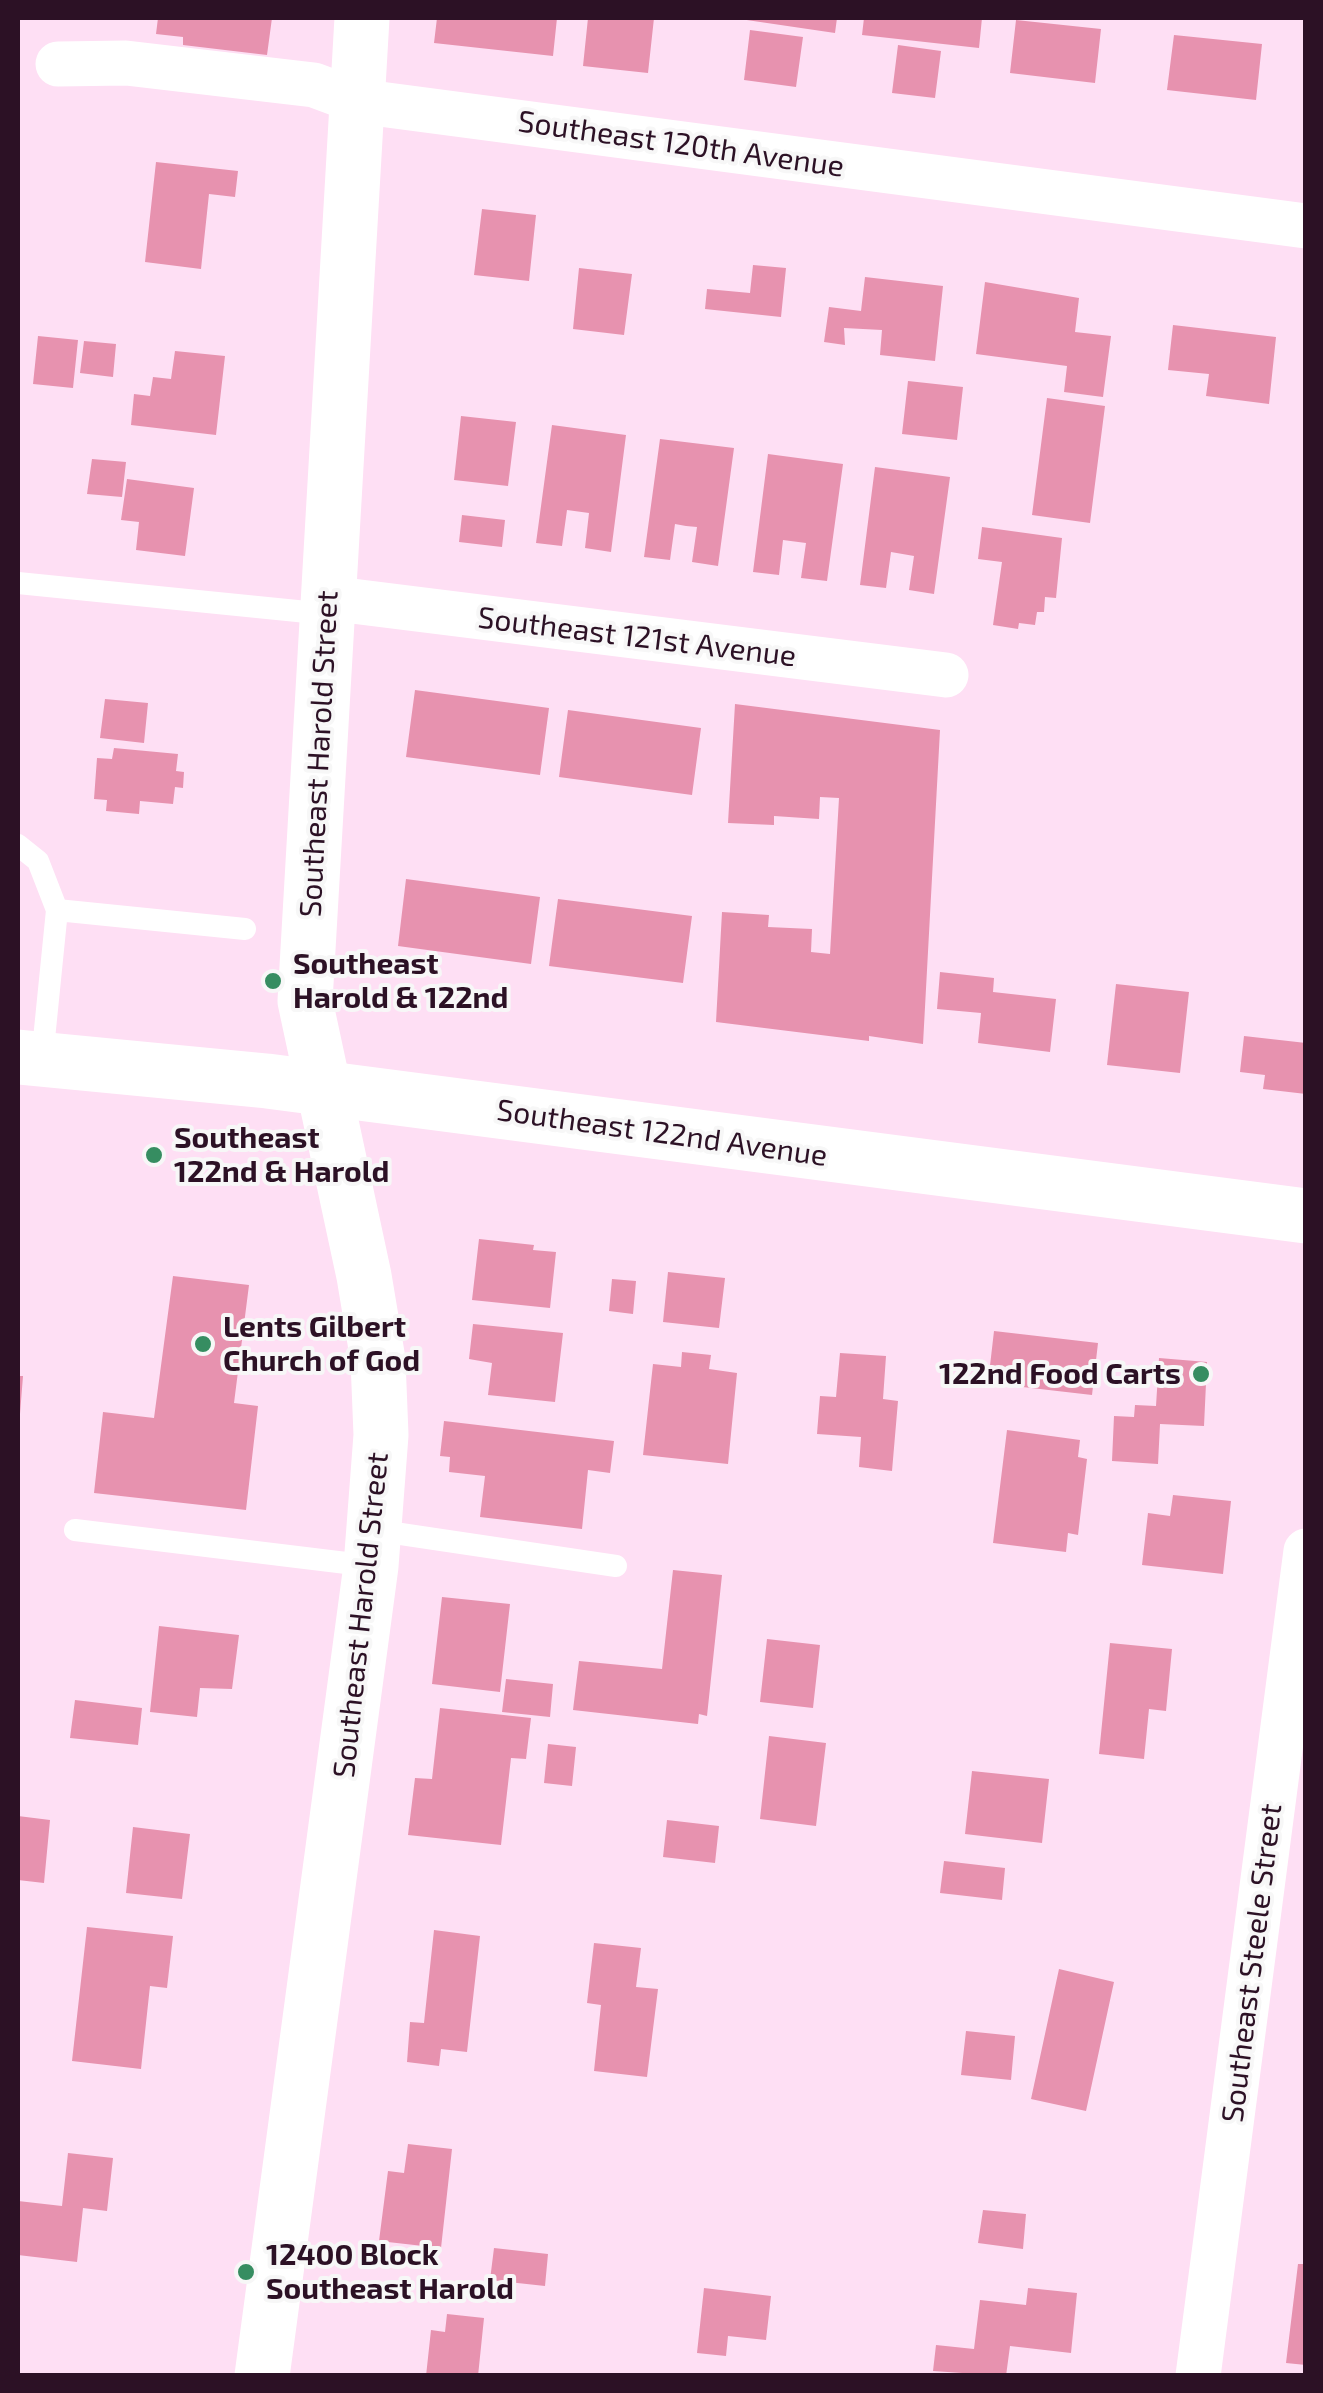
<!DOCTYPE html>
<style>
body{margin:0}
#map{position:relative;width:1323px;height:2393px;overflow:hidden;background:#fedff4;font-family:"Exo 2",sans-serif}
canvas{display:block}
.frame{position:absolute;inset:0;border:20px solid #2c1125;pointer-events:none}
</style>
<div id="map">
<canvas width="1323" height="2393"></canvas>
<div class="frame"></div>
</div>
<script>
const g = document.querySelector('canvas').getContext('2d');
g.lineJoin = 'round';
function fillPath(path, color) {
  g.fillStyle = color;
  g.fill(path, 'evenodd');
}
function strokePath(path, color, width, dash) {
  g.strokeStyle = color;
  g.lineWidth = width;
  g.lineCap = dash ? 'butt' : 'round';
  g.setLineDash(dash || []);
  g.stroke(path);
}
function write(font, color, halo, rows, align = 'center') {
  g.font = font + ' "Exo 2",sans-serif';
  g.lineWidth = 8;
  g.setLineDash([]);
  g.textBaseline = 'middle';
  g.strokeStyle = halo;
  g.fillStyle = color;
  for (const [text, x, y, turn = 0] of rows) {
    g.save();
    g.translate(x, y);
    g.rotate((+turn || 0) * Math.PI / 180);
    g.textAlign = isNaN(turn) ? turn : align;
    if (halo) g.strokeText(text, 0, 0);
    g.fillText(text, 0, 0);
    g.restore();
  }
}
const building = new Path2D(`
 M158,18H272L267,55L183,45V37L156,34Z
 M437,18H557L553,56L434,43Z
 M588,18H654L648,73L583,66Z
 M733,18H837L835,33Z
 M864,18H982L979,48L862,35Z
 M1016,20L1101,29L1095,83L1010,73Z
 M750,30L803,37L796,87L744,80Z
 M1174,35L1262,44L1256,100L1167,90Z
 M898,45L941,51L935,98L892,93Z
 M156,162L238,171L235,197L209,194L201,269L145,262Z
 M482,209L536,215L529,281L474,275Z
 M753,265L786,268L781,317L705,309L707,289L750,293Z
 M579,268L632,274L624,335L573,329Z
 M865,277L943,286L935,361L880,355L882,330L844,328L845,345L824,342L829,307L861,311Z
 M985,282L1079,298L1075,332L1111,336L1103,397L1064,392L1067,366L976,354Z
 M1173,325L1276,337L1269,404L1206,396L1209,374L1168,370Z
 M38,336L78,340L73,388L33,384Z
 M84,341L116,344L113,377L80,373Z
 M175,351L225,356L216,435L131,425L134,394L150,396L153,377L171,379Z
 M908,381L963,387L957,440L902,434Z
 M1047,398L1105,406L1090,523L1032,515Z
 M461,416L516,422L508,486L454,480Z
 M552,425L626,435L611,552L585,548L589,513L567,510L562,546L536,543Z
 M660,439L734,448L718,566L692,562L697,527L686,526L675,524L670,560L644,557Z
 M768,454L843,464L827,581L801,578L806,543L783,540L779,575L753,572Z
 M92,459L126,462L122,497L87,494Z
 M875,467L950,477L934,594L909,590L914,556L891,552L886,588L860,585Z
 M127,479L194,488L185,556L136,550L139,522L121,520Z
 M462,515L505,520L502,547L459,542Z
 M982,527L1062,538L1056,598L1045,597L1044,612H1037L1035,625L1019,623L1018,629L993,625L1002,562L978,559Z
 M415,690L549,708L540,775L406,757Z
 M105,699L148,703L144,743L100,738Z
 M735,704L940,730L923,1044L869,1036V1041L716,1022L722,912L769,915L768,927L812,929L811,952L830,954L839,798L820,797L819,819L774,816V825L728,823Z
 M568,710L701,728L692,795L559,777Z
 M114,748L178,754L176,771L184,772L183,788L175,787L173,804L140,801L139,814L106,811L107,800L94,799L97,758L112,759Z
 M406,879L540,897L531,964L398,946Z
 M558,899L692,916L683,983L549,966Z
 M940,972L994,978L993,992L1056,999L1050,1052L978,1043L981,1013L937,1009Z
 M1116,984L1189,992L1180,1073L1107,1065Z
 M1244,1036L1306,1043V1094L1263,1089L1265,1075L1240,1072Z
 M479,1239L534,1245L533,1250L556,1252L550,1308L472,1300Z
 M668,1272L725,1278L719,1328L663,1322Z
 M173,1276L249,1285L234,1403L258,1406L246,1510L94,1493L103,1412L154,1418Z
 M612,1279L636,1281L633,1314L609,1311Z
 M473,1324L563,1333L555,1402L488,1395L492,1363L469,1359Z
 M994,1331L1098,1343L1092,1395L988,1383Z
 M682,1352L711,1355L709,1369L737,1373L728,1464L643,1455L653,1364L681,1367Z
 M840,1353L886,1356L883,1399L898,1401L892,1471L859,1467L861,1437L817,1434L820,1396L836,1397Z
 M1159,1358L1207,1362L1204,1426L1160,1424L1158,1464L1112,1461L1114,1416L1134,1417L1135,1405L1156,1406Z
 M18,1376H23L20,1414L18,1413Z
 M444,1421L614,1441L610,1473L588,1470L582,1529L480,1517L485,1476L449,1472L450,1457L440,1456Z
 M1007,1430L1080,1440L1078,1457L1087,1459L1078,1535L1068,1533L1066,1552L993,1543Z
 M1173,1495L1231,1501L1223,1574L1142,1565L1148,1513L1170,1516Z
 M673,1570L722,1575L707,1716L699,1714L698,1724L573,1710L579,1661L662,1669Z
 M442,1597L510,1604L500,1692L432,1684Z
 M159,1626L239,1635L232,1689L200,1688L197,1717L150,1712Z
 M767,1639L820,1645L813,1708L760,1702Z
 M1110,1643L1172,1649L1166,1711L1149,1709L1144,1759L1099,1754Z
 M506,1679L553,1684L550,1717L502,1712Z
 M75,1700L142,1708L138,1745L70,1738Z
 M440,1708L531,1718L526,1759L511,1758L501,1845L408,1835L415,1778L432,1779Z
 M769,1736L826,1743L816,1826L760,1819Z
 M548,1744L576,1747L572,1786L544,1783Z
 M972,1771L1049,1779L1042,1843L965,1834Z
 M18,1816L50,1820L44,1883L18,1880Z
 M667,1820L719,1826L715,1863L663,1857Z
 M133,1827L190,1834L182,1899L126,1893Z
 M944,1861L1005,1868L1002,1900L940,1893Z
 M87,1927L173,1936L167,1988L150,1986L141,2069L72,2061Z
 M434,1930L480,1936L467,2052L441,2049L439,2066L407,2062L410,2022L424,2023Z
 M594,1943L641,1948L636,1987L658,1989L647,2077L594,2071L601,2005L587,2003Z
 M1059,1969L1114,1982L1086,2111L1031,2099Z
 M966,2031L1015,2036L1011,2080L961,2075Z
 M408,2144L452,2149L441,2248L379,2241L388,2171L404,2173Z
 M68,2153L113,2158L107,2211L83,2208L77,2262L18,2255V2201L62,2206Z
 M983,2210L1026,2214L1023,2249L978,2243Z
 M494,2248L548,2254L545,2286L490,2280Z
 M1298,2264H1306V2365L1286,2363Z
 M704,2288L771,2296L766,2340L728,2336L726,2356L697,2353Z
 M1028,2288L1077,2293L1071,2353L1010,2346L1006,2376L933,2371L936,2345L974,2349L980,2300L1026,2305Z
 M447,2314L484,2318L478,2376H426L431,2330L445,2332Z`);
const service = new Path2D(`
 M18,583L327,614
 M18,845L38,861L57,910
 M42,1059L57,910L245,929
 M75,1530L371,1566
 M374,1530L616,1566`);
const minor = new Path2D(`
 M58,64L126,63L314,85L357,101L1306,226
 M328,598L946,675
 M1198,2376L1306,1551`);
const tertiary = new Path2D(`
 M262,2376L371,1566L381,1435L378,1360L364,1276L305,1001L362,18`);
const secondary = new Path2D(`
 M18,1057L267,1081L1306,1216`);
const markers = [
 [273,981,10,"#368d61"],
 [154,1155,10,"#368d61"],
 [203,1344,10,"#368d61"],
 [1201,1374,10,"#368d61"],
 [246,2272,10,"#368d61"]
];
const streetNames = [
 ["Southeast 120th Avenue",681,144,8],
 ["Southeast 121st Avenue",637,637,7],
 ["Southeast Harold Street",319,754,-87],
 ["Southeast 122nd Avenue",662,1133,8],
 ["Southeast Harold Street",361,1615,-84],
 ["Southeast Steele Street",1252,1963,-83]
];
const poiNames = [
 ["Southeast",293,964],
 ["Harold & 122nd",293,998],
 ["Southeast",174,1138],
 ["122nd & Harold",174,1172],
 ["Lents Gilbert",223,1327],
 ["Church of God",223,1361],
 ["122nd Food Carts",1181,1374,"right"],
 ["12400 Block",266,2255],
 ["Southeast Harold",266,2289]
];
fillPath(building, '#e792af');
strokePath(service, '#fff', 22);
strokePath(minor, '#fff', 45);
strokePath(tertiary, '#fff', 55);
strokePath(secondary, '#fff', 55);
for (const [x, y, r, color] of markers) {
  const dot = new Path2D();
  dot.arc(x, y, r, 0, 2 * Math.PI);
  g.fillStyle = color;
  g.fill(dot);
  strokePath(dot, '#f7f7f7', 4);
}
write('30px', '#2c1125', '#f7f7f7', streetNames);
write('bold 30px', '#2c1125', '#f7f7f7', poiNames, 'left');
</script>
